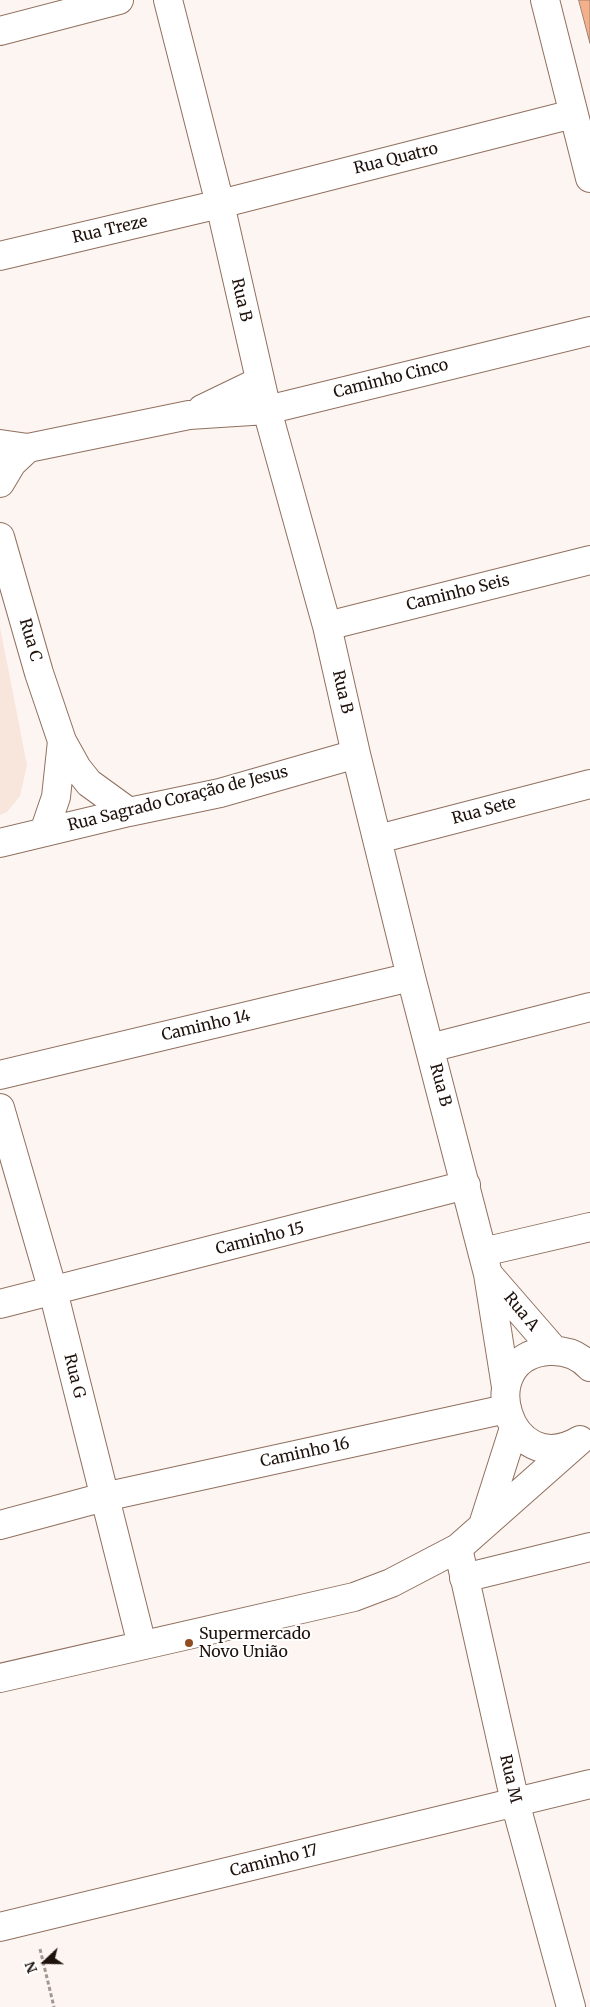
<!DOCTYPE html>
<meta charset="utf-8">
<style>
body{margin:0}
#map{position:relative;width:590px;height:2007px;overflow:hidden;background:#fdf5f1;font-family:Merriweather,serif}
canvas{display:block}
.north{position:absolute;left:20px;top:1937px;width:50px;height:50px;-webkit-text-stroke:4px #fff;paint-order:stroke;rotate:249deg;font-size:14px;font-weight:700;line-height:20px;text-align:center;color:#1f120c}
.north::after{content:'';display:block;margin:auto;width:18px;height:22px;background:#1f120c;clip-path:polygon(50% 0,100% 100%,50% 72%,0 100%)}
</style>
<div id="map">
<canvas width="590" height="2007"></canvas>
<div class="north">N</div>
</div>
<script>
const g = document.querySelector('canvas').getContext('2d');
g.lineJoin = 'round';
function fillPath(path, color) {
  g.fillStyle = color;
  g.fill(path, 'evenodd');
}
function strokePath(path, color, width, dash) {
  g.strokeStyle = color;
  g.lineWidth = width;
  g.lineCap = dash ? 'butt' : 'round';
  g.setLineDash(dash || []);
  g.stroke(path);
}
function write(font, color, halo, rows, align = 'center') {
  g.font = font + ' Merriweather,serif';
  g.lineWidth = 4;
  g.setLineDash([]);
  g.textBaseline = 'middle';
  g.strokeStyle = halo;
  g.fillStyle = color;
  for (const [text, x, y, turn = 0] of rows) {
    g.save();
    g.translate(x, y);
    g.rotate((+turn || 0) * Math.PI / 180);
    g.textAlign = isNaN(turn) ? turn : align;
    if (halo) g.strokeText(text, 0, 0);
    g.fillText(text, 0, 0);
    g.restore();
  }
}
const built = new Path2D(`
 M0,627L27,765L20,796L7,812L0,815Z`);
const building = new Path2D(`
 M579,0H590V43Z`);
const path = new Path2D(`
 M40,1949L54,2007`);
const minor = new Path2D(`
 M168,0L220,204L267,410L327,626L356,754L411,977L488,1274L506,1387
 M545,0L590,178
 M0,31L119,0
 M0,256L220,204L573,114
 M202,409L260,381
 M0,444L28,448L189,415L267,410L590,331
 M0,483L12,463L28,448
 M0,537L39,673L62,741L77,768L89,783L129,812
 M327,626L590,560
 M44,832L56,797L62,741
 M378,839L590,784
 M0,843L129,812L220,793L356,754
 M430,1048L590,1007
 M0,1075L411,977
 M0,1108L53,1291L142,1645
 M483,1252L590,1227
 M488,1274L554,1350
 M0,1304L466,1185
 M580,1440C508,1483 471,1356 549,1351C565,1350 579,1355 590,1367
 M0,1525L104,1497L506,1409
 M483,1525L514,1428
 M458,1548L515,1802L571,2007
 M464,1578L590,1547
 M0,1678L354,1597L391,1583L458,1548L579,1441
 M0,1927L590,1784`);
const markers = [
 [189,1643,5,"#904b21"]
];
const streetNames = [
 ["Rua Quatro",396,159,-14],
 ["Rua Treze",110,230,-13],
 ["Rua B",241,300,77],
 ["Caminho Cinco",391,379,-14],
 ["Caminho Seis",458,593,-14],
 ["Rua C",30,640,74],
 ["Rua B",342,692,77],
 ["Rua Sagrado Coração de Jesus",178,799,-14],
 ["Rua Sete",484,811,-15],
 ["Caminho 14",206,1026,-13],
 ["Rua B",440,1085,75],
 ["Caminho 15",260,1239,-14],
 ["Rua A",521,1312,50],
 ["Rua G",74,1376,76],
 ["Caminho 16",305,1453,-12],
 ["Rua M",510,1779,77],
 ["Caminho 17",274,1861,-14]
];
const poiNames = [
 ["Supermercado",199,1634],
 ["Novo União",199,1652]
];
fillPath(built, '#f8e6dd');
fillPath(building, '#f4b08b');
strokePath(building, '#9f7e6c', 1);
strokePath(minor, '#90705f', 30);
strokePath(path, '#a29893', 3, [4, 2.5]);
strokePath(minor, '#fff', 28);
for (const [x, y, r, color] of markers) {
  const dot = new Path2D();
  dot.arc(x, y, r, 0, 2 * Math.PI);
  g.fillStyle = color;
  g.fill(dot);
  strokePath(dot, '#fff', 2);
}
write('16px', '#1f120c', '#fff', streetNames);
write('16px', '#1f120c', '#fff', poiNames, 'left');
</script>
